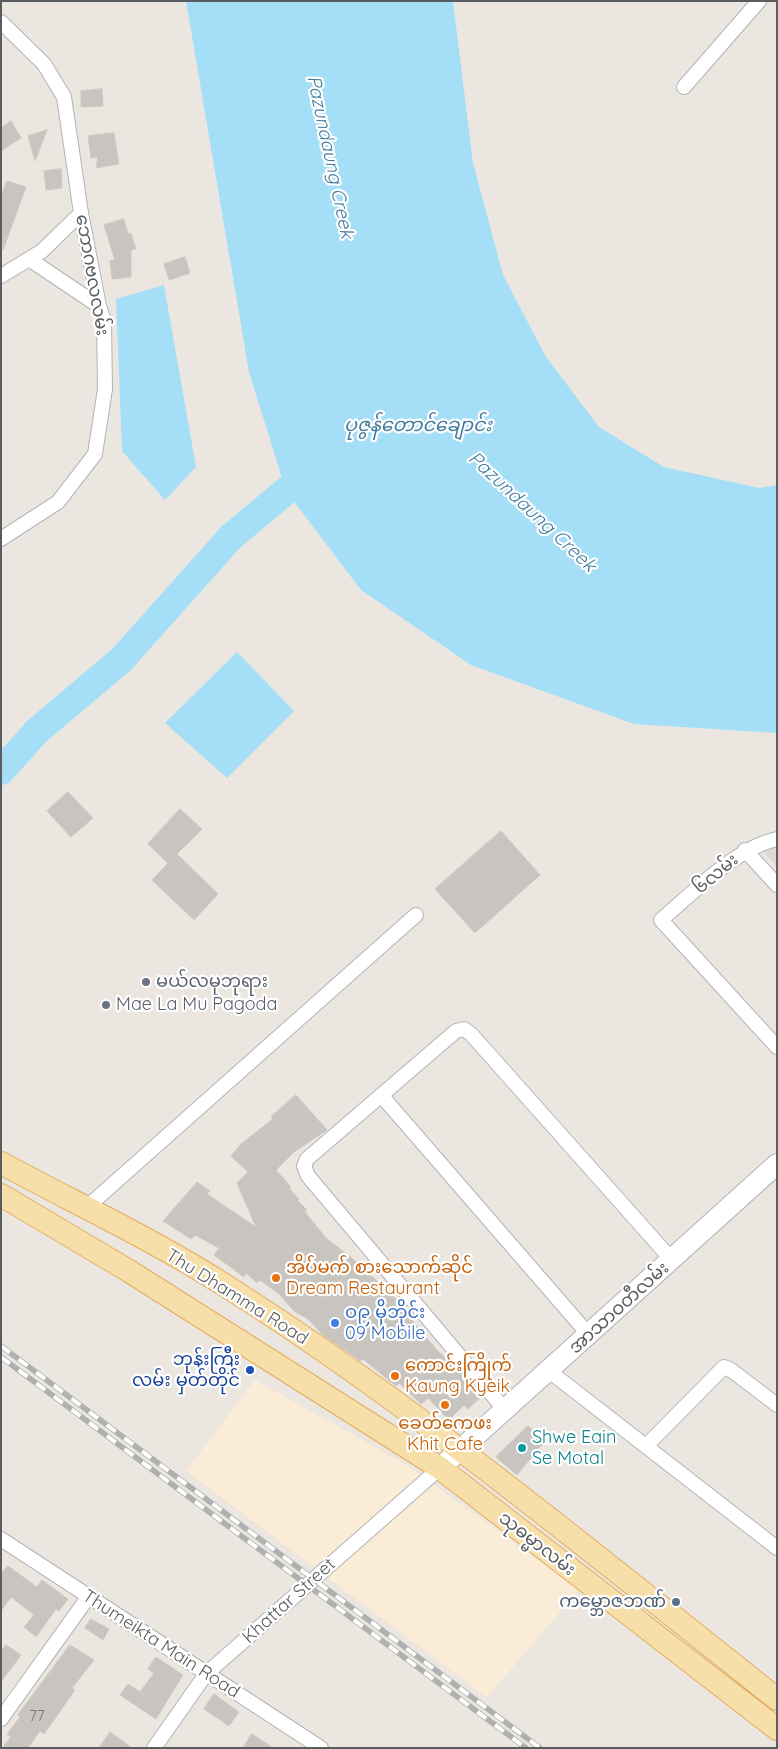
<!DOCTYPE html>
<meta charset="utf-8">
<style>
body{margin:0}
#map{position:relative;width:778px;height:1749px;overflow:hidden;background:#ebe7e0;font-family:Quicksand,sans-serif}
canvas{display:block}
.frame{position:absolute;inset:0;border:2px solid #595d60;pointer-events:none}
</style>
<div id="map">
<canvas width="778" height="1749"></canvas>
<div class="frame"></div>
</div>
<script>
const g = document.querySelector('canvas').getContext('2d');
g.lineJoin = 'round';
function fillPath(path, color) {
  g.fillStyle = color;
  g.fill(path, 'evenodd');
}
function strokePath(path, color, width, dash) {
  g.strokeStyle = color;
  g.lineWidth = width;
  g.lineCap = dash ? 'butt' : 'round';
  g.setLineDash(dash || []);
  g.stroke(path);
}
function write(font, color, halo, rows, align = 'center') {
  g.font = font + ' Quicksand,"Noto Sans Myanmar",sans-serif';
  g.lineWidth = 4.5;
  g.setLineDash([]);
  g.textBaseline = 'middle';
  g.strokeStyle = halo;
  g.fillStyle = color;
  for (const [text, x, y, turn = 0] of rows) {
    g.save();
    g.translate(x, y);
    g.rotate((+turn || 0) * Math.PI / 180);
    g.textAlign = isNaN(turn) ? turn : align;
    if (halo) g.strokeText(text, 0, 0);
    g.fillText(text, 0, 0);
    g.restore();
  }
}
const commercial = new Path2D(`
 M255,1380L407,1465L579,1590L487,1697L186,1471Z`);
const education = new Path2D(`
 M777,844V867L760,848Z`);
const water = new Path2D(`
 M186,1H453L473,163L503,275L546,357L599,427L664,467L759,488L777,485V733L634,724L471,665L361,590L286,491L249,372Z
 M164,285L196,467L165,500L122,451L116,299Z
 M237,652L294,711L227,778L165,723Z`);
const river = new Path2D(`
 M1,771L37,731L121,660L231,537L286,491L318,470`);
const building = new Path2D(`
 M102,89L103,106L81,107V91Z
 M11,121L21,138L1,151V128Z
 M47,130L35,161L28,136Z
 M114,133L119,164L96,168L98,157L91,158L88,136Z
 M61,169L62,188L46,190L44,171Z
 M7,181L26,187L3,250L1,197Z
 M124,219L128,234L131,233L136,249L131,250V277L112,279L110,260H115L104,225Z
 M185,257L190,273L169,280L164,264Z
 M68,792L93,818L71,837L47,811Z
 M180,809L202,829L177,854L218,894L194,920L152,880L168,863L148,844Z
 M501,831L540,875L475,933L435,889Z
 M296,1095L327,1130L294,1152L276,1170L291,1187L289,1188L299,1199L297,1200L307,1210L304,1211L326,1238L353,1259L394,1297L413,1318L411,1319L436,1349L465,1377L482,1396L468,1409L464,1405L449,1420L428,1398L421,1404L399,1383L396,1386L363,1359L361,1361L323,1335L308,1319L294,1311L279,1294L260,1280L257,1283L246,1273L244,1277L214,1255L219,1248L195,1235L191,1239L163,1221L197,1182L210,1191L207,1194L256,1227L237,1183L248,1172L231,1156L241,1144L273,1119L271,1117Z
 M528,1426L546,1440L517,1475L496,1457Z
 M8,1566L37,1587L42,1580L68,1599L59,1611L56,1609L36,1637L24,1627L34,1615L11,1597L1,1611V1574Z
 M91,1619L109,1629L103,1640L85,1628Z
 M6,1645L21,1655L1,1682V1652Z
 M70,1645L94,1660L72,1688L75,1690L44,1734L40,1731L28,1748H2L11,1737L7,1734L20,1717L18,1715Z
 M156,1657L183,1675L156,1719L120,1695L128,1684L140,1692L154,1673L148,1669Z
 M214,1694L239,1712L229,1726L204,1709Z
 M110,1732L132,1748H99Z
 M252,1734L273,1748H243Z`);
const minor = new Path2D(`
 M1,22L44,64L64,97L81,213L99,306L104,321L105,389L95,454L58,502L1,539
 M684,87L759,1
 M29,259L99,306
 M1,276L42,251L81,213
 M777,839C737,847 693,893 661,920L777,1047
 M745,850L777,885
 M381,1095L589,1335
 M86,1208L416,915
 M549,1371L777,1548
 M505,1410L308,1176L304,1166L307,1159L456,1031L464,1029L471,1034L672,1260
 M646,1446L724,1367L731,1370L777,1405
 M1,1539L321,1748
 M1,1719L89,1596
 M154,1748L206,1674L440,1468`);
const secondary = new Path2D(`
 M440,1468L777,1164`);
const primary = new Path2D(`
 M1,1163C75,1203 156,1241 226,1286C420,1409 597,1557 777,1699
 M1,1195L129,1271L440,1468L777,1729`);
const rail = new Path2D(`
 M1,1346L540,1748
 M1,1357L526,1748`);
const markers = [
 [146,982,5,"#6b7280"],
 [106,1005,5,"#6b7280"],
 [276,1278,5,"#e8710a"],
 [335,1323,5,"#3f7fe0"],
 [250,1370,5,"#1a4fb4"],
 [395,1376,5,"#e8710a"],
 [445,1405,5,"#e8710a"],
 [522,1448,5,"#0f9aa8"],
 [676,1602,5,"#5c6f8a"]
];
const numberNames = [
 ["77",37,1716]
];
const streetNames = [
 ["ဘောဂဗလလမ်း",92,275,80],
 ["၆လမ်း",716,874,-40],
 ["Thu Dhamma Road",237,1297,32],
 ["အာသာဝတီလမ်း",619,1308,-42],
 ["သုဓမ္မာလမ်း",537,1544,38],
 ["Khattar Street",289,1601,-42],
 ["Thumeikta Main Road",161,1644,33]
];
const worshipNames = [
 ["မယ်လမုဘုရား",156,982],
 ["Mae La Mu Pagoda",116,1005]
];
const foodNames = [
 ["အိပ်မက် စားသောက်ဆိုင်",286,1268],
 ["Dream Restaurant",286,1289],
 ["ကောင်းကြိုက်",405,1366],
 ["Kaung Kyeik",405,1387],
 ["ခေတ်ကေဖး",445,1424,"center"],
 ["Khit Cafe",445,1445,"center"]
];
const shopNames = [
 ["ဝ၉ မိုဘိုင်း",345,1313],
 ["09 Mobile",345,1334]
];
const transitNames = [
 ["ဘုန်းကြီး",240,1360],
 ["လမ်း မှတ်တိုင်",240,1381]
];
const cultureNames = [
 ["Shwe Eain",532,1438],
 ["Se Motal",532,1459]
];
const serviceNames = [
 ["ကမ္ဘောဇဘဏ်",666,1602]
];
const waterNames = [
 ["Pazundaung Creek",330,157,78],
 ["ပုဇွန်တောင်ချောင်း",418,425],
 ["Pazundaung Creek",532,512,43]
];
fillPath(commercial, '#faecd6');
fillPath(education, '#ddd8d2');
fillPath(water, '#a4dff7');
strokePath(river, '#a4dff7', 28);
fillPath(building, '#c8c4c0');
strokePath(building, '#cfc8bf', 1);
strokePath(minor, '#b1b4b7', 16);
strokePath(secondary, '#b0b4b7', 22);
strokePath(primary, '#e4ab60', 24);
strokePath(minor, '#fff', 14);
strokePath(secondary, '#fff', 20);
strokePath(primary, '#f7dfa9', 22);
strokePath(rail, '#afb0b0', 5.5);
strokePath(rail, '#fff', 4, [11]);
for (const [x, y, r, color] of markers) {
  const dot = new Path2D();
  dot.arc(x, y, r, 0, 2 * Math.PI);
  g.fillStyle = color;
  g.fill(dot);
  strokePath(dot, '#fff', 2);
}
write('15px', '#757778', null, numberNames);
write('18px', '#595d60', '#fff', streetNames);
write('18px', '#5b616d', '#fff', worshipNames, 'left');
write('18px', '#c56008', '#fff', foodNames, 'left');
write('18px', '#366cbe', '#fff', shopNames, 'left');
write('18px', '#164399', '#fff', transitNames, 'right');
write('18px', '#0d838f', '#fff', cultureNames, 'left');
write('18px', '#4e5e75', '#fff', serviceNames, 'right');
write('italic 19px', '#417c9e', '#fff', waterNames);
</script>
